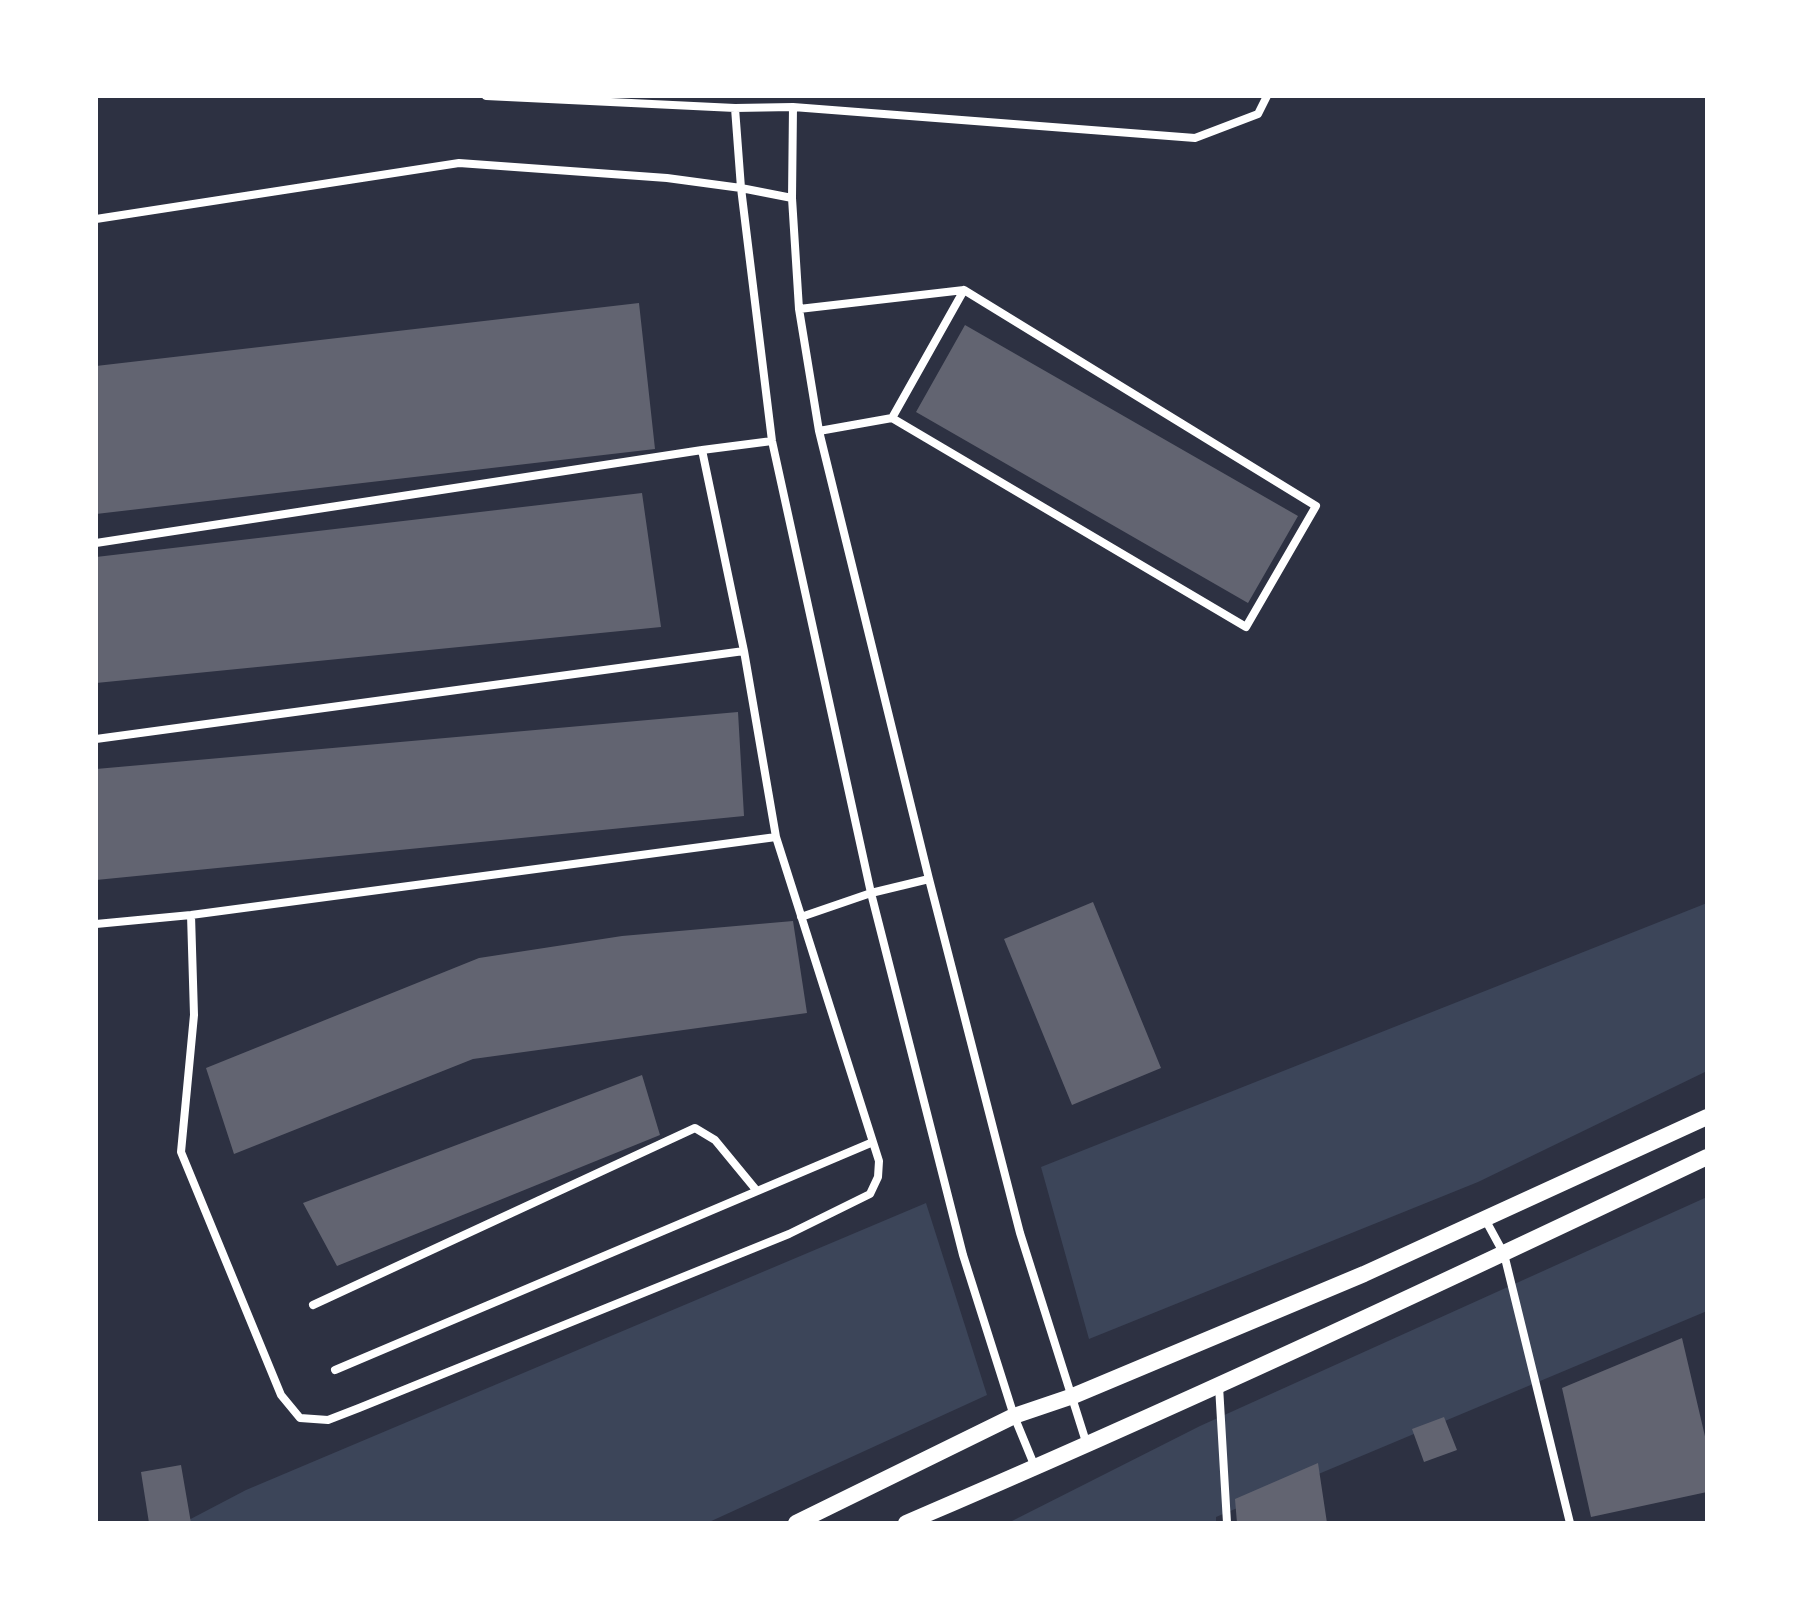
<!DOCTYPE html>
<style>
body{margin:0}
#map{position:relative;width:1803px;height:1619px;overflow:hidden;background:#2d3142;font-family:"Titillium Web",sans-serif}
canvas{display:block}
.frame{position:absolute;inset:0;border:98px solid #fff;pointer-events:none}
</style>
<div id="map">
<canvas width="1803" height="1619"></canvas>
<div class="frame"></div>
</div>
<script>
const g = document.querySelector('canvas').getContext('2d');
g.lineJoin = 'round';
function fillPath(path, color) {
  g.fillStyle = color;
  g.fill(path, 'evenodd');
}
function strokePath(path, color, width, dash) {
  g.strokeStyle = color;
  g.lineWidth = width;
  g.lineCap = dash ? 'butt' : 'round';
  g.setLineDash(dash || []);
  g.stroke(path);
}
const green = new Path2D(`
 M1707,903V1071L1478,1182L1089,1339L1041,1167Z
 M1707,1197V1311L1216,1517V1523H1008L1200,1426Z
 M926,1203L987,1395L707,1523H183L246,1490Z`);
const building = new Path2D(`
 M639,303L655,449L96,514V366Z
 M965,325L1298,516L1248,603L916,412Z
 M642,493L661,627L96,683V557Z
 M738,712L744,816L96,880V769Z
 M1093,902L1161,1068L1072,1105L1004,939Z
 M793,921L807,1013L473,1059L234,1154L206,1068L479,958L622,936Z
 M642,1075L660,1135L337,1266L303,1203Z
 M1682,1338L1707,1445V1492L1591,1517L1562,1388Z
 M1444,1417L1457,1450L1424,1462L1412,1429Z
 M1318,1463L1327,1523H1237L1235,1499Z
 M181,1465L191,1523H149L141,1472Z`);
const minor = new Path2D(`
 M486,96L735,108L793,107L1195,138L1258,114L1267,96
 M793,107L792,198L799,309L819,431L929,879L1020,1233L1087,1445
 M735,108L741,188L772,441L871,893L963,1255L1014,1416L1035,1467
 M96,219L459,163L667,178L741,188L792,198
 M799,309L964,290L1316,506L1246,627L892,418L819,431
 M892,418L964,290
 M96,543L702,450L772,441
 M96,739L744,651
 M191,915L194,1015L181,1152L281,1395L300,1418L328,1420L359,1408L789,1234L870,1194L878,1177L879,1161L776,837L744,651L702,450
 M801,917L871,893L929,879
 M96,924L191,915L776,837
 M1485,1219L1504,1254L1570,1523
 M313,1305L695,1128L715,1140L757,1191
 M335,1370L873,1142
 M1219,1386L1227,1523`);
const secondary = new Path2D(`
 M796,1523L1014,1416L1073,1396L1364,1274L1707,1117
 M906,1523C1176,1408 1442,1283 1707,1157`);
fillPath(green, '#3c4559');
fillPath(building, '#626471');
strokePath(minor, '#fff', 8);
strokePath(secondary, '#fff', 16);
</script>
